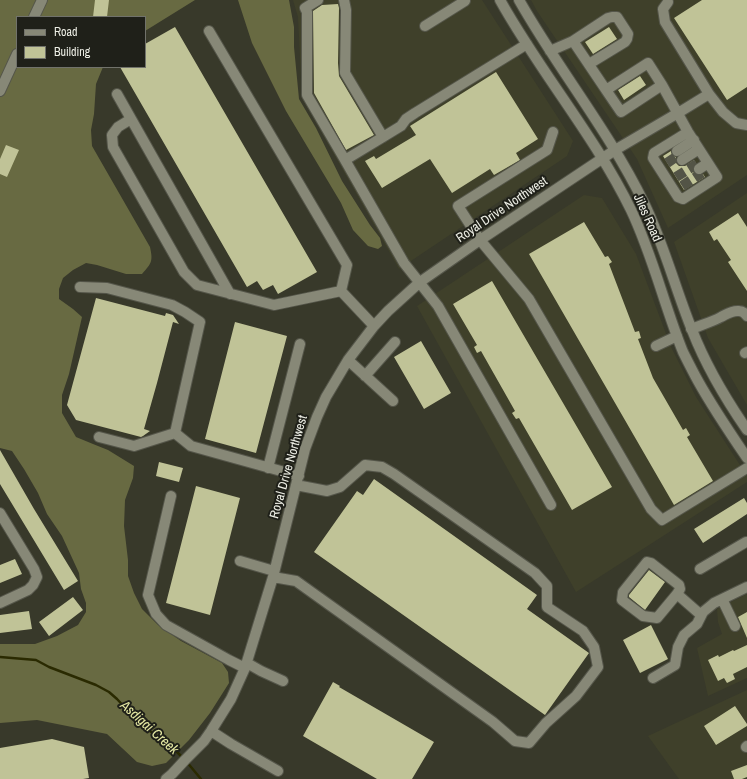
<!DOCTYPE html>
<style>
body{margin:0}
#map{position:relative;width:747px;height:779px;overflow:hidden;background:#38392a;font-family:"Archivo Narrow",sans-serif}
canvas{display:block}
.legend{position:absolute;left:16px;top:16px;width:130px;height:52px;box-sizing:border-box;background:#1f2019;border:1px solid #71726b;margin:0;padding:5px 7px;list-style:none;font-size:12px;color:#edeee5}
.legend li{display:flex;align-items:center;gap:8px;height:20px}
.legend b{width:20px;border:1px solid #71726b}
</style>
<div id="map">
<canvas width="747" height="779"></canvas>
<ul class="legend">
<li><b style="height:5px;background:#878877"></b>Road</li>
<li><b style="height:11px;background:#c0c397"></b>Building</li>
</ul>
</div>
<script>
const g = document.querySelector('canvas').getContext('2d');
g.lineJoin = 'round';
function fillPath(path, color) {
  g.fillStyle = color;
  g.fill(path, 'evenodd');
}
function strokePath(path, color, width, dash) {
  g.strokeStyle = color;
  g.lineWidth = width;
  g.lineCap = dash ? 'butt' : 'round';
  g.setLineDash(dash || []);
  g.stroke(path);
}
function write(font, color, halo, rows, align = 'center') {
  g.font = font + ' "Archivo Narrow",sans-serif';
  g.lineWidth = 4;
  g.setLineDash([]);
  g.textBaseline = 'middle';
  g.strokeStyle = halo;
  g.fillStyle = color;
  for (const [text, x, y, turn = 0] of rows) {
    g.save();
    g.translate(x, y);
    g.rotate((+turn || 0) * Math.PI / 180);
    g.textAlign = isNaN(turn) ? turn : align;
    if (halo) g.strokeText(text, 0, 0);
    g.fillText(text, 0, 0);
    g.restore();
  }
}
const built = new Path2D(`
 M293,0H482L573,141L567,156L399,269L302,98L298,17Z
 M531,0H747V175L668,228L637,159L537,11Z
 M747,193V405L708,338L674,242Z
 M584,195L602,198L636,254L671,347L696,397L747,476V482L576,592L417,306Z
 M747,594V678L708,696L697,648L722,634L718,622L717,609Z
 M747,690V779H679L648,736Z`);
const forest = new Path2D(`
 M0,0H195L145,31V17H17V67H103L96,84L94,114L91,130L92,146L150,247C153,261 152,263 142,274H126L97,265L86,263L73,270L63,278L59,289V299L73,309L82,317L69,374L62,395V413L76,437L93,444L108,450L134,466L133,478L125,500L124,526L128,560V576L134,593L142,609L158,625L181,641L222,663L228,672L229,683L210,713L189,740L166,763L152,766L137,762L107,734L37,720L0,723V644H35L57,636L78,625L86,612V603L81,589L79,573L62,536L47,514L38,493L24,469L12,451L0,448Z
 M238,0H289L294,27V47L299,99L316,128L342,181L370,225L380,238L382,246L378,249L368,246L353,230L341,203L286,111L252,43Z`);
const stream = new Path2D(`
 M0,657L36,660L49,667L96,685L109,692L117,699L140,724L171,746L183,758
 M186,761L201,779`);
const building = new Path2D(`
 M95,0H109L107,17H93Z
 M702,0H747V87L727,100L674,18Z
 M338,4L339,8L338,63L339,76L374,135L346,150L314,93L313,11L322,5Z
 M175,27L317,272L278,294L273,285L263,290L257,281L247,287L120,67H145V44Z
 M609,27L617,39L593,54L585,42Z
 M496,72L538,139L516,153L520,160L494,175L490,169L452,193L430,159L382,188L365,161L374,156L376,159L416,135L410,126Z
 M640,76L646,85L624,100L618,90Z
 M6,145L19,150L7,177L0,174V159Z
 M671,151L672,155L676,157V163L679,166H685L694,160L696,163L693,166V172L696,175H700L703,174L705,177L684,190L663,156Z
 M738,213L747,227V291L728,262L731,260L717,239L714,241L709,232Z
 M584,222L605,257L608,256L612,262L609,264L635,332L639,331L641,338L638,339L653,378L683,430L686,428L690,435L687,437L713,481L674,505L529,254Z
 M492,281L612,487L572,510L519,418L516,419L512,413L515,411L481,351L477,353L474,347L477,345L453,304Z
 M96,298L165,316L166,313L173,315L179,324L173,322L157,383L144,429L150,431L143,436L141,437L76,420L67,405Z
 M235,322L287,336L256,453L205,439Z
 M421,341L451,393L424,409L394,357Z
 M0,450L34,509L78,581L64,590L0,484Z
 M159,462L183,468L179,482L156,476Z
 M374,479L537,595L527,609L589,653L545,715L314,552L357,491L363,495Z
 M196,486L240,498L210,615L166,603Z
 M744,498L747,503V514L703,543L694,529Z
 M15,559L22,574L0,583V565Z
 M649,570L665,582L645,610L629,597V595Z
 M73,597L83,610L49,636L39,622Z
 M29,611L32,629L0,633V615Z
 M747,612V638L738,617Z
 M651,625L668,659L640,673L623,640Z
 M747,645V667L733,674L735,679L727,683L724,678L718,681L708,660L718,655L719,657L733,650L734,651Z
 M333,682L340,686L339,687L434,742L412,779H377L303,736Z
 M735,706L747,724V726L716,745L704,726Z
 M52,739L84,747L89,778L83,779H0V748Z
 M747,765V777L742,779H734L731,771Z`);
const minorTunnel = new Path2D(`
 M667,163L679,155
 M676,177L697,164
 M682,186L702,173`);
const minor = new Path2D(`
 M318,0L305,8L307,12V95L345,160
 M344,0L346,10L345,73L383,137
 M500,0C540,72 595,136 631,210C653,256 664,305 683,352C688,362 693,372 698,381C713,408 730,433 747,458
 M519,0C558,69 609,131 644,203C664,244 675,288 692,330C706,366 725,398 747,430
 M34,17L42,0
 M425,26L465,1
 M209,31L347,265L341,291
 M573,41L606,90
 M527,44L415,113L406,119L401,126L383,137L345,160L404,263L438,306L551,505
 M550,51L573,41L608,18L612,17H617L628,34L627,39L625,42L589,64
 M662,85L621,112L606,90L648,63L662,85L688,132L717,177L683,199L678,197L653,158L654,153L688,132
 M0,91L17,54
 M117,94L230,294
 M709,94L723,112L736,123L747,125
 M131,119L118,127L112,135L113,147L184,272L197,285L274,305L341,291
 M553,132L547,150L458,206L480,240L529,299L651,509L662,520L747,468
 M677,151L694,140
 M682,160L699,149
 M699,169L708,163
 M80,287L107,288L172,305L185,312L200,322L175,433L191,446L299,476
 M341,291L374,326
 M691,329C701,325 712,322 721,317C727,314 732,310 739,311C743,311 745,313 747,316
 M656,346L677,336
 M745,353L747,352
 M348,360L393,401
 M365,376L395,342
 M99,437L134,446L175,433
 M268,468L300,344
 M171,496L148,595L156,614L166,625L229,660L245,668
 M0,513L34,569L37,577L33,585L28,590L0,603
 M240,561L274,571
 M700,569L746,542
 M273,577L296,581L493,722L515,741L529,743L546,723L576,696L598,667L594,647L583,631L547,607V586L535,573L394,474L382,467L365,465L340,487L327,491L296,485
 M677,594L657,618L643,616L622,600L623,592L647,562L651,563L679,585L680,589L677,594L701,615
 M722,599L735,626
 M247,663L261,671L283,681
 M653,678L675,665L678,647L684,635L697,624L703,612L714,603L747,587
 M211,731L231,744L278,771
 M746,747L747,746
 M166,779L172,774L185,760L204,741L211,731L231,699L245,668L273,577L305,449L317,417L326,397L348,360L374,326L388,311L420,282L480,240L615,150L678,113L709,94L665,22L663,9L668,2`);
const streetNames = [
 ["Royal Drive Northwest",502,210,-34],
 ["Jiles Road",647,218,66],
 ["Royal Drive Northwest",289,467,-74]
];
const waterNames = [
 ["Asdigai Creek",149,728,42]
];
fillPath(built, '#3f402a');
fillPath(forest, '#686a42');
strokePath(stream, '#2a2a01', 2.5);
fillPath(building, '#c0c397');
strokePath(minorTunnel, '#535446', 10, [10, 5]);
strokePath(minor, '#55564a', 12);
strokePath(minor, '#878877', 10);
write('13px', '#edeee5', '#1f2019', streetNames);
write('italic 14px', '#e6e9a4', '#1f2019', waterNames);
</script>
